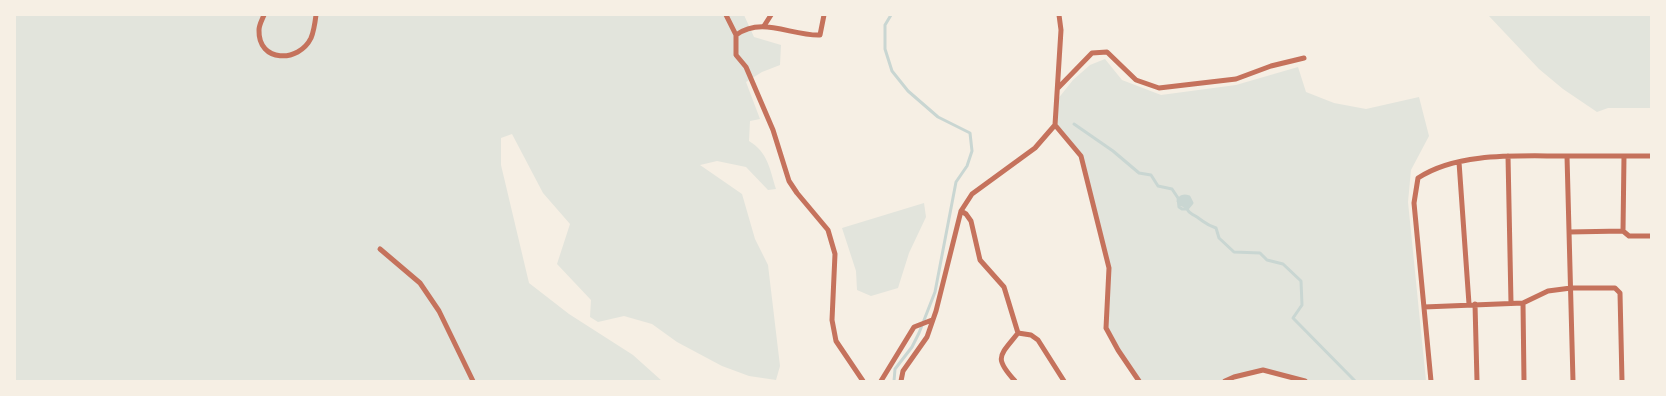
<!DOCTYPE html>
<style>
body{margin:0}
#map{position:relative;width:1666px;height:396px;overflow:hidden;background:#f6efe4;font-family:Poppins,sans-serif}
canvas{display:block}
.frame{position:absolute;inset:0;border:16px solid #f6efe4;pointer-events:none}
</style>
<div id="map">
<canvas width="1666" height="396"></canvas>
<div class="frame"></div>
</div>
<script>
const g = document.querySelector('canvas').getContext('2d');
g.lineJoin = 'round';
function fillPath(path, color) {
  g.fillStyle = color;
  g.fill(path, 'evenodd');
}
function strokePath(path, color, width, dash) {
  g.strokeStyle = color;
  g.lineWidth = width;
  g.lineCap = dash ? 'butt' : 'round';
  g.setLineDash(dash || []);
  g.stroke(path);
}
const green = new Path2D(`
 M15,15H744L754,37L781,45L780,65L762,72L746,82L760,119L750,121L749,141C768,152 770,170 776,189L768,190L746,167L717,161L700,165L742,194L755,239L768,265L780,366L776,380L749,376L722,366L677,342L652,324L624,316L598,322L590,317L591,300L557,264L570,224L543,193L512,134L501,138V165L529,283L569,314L633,355L662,381H15Z
 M1488,15H1651V108H1608L1597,112L1563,89L1539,69Z
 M1105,59L1122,80L1161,95L1236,85L1298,67L1306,92L1334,103L1366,109L1419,97L1429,136L1411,170L1408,202L1426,381H1305L1263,370L1225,381H1139L1106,328L1109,268L1081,156L1055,125L1057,100L1073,80L1090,65Z
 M924,203L926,217L909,253L898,288L871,296L857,290L856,271L842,228Z`);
const stream = new Path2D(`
 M891,15L885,25V49L892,71L908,91L938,117L970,133L972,151L967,166L956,182L935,292L919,333L912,347L895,369L894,381
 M1074,124L1113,151L1139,173L1151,175L1158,186L1172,189L1178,198L1179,207L1182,209H1187C1190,215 1192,213 1197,217C1206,223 1205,224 1216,228L1219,238L1234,252L1260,253L1267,260L1283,264L1301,281L1302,305L1293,318L1355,381
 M1178,201C1180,196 1184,195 1189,197L1192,203L1187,209
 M1184,202L1185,200L1187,201L1184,204L1182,201L1185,198L1189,203L1185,206L1180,204V200L1183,197L1189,198L1190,201L1188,206L1186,208`);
const minor = new Path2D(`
 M264,15C262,20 259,25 259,30C258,63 299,63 311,38C314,31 315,23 316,15
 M726,15L736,35
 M824,15L820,35C791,36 762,16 736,35V55L746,67L773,130L789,181L797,193L828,230L835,254L832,320L836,341L863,381
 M764,26L771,15
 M1058,88L1092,53L1107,52L1136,80L1159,88L1236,79L1271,66L1304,58
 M1055,125L1081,156L1109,268L1106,328L1118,350L1139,381
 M1508,156L1511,303
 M1567,156L1573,381
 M1624,156L1623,231L1629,236H1651
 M1459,162L1469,304
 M961,211L966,214L971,221L980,260L1004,287L1018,333C1000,356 993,357 1015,381
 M1569,232L1623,231
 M380,249L420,283L439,311L473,381
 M1523,303L1524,381
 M1475,304L1477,381
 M1424,307L1523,303L1548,291L1571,288H1615L1620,293L1622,381
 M1018,333L1031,335L1038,340L1064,381
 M881,381L914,327L932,320
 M901,381L903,371L927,337L936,311L961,211L972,194L1035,148L1055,125L1061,30L1059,15
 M1225,381L1234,377L1263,370L1305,381
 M1431,381L1414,203L1418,178C1457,152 1518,156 1563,156C1592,156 1622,156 1651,156`);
fillPath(green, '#e2e4dc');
strokePath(stream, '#c9d6d2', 3);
strokePath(minor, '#c5725c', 5);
</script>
